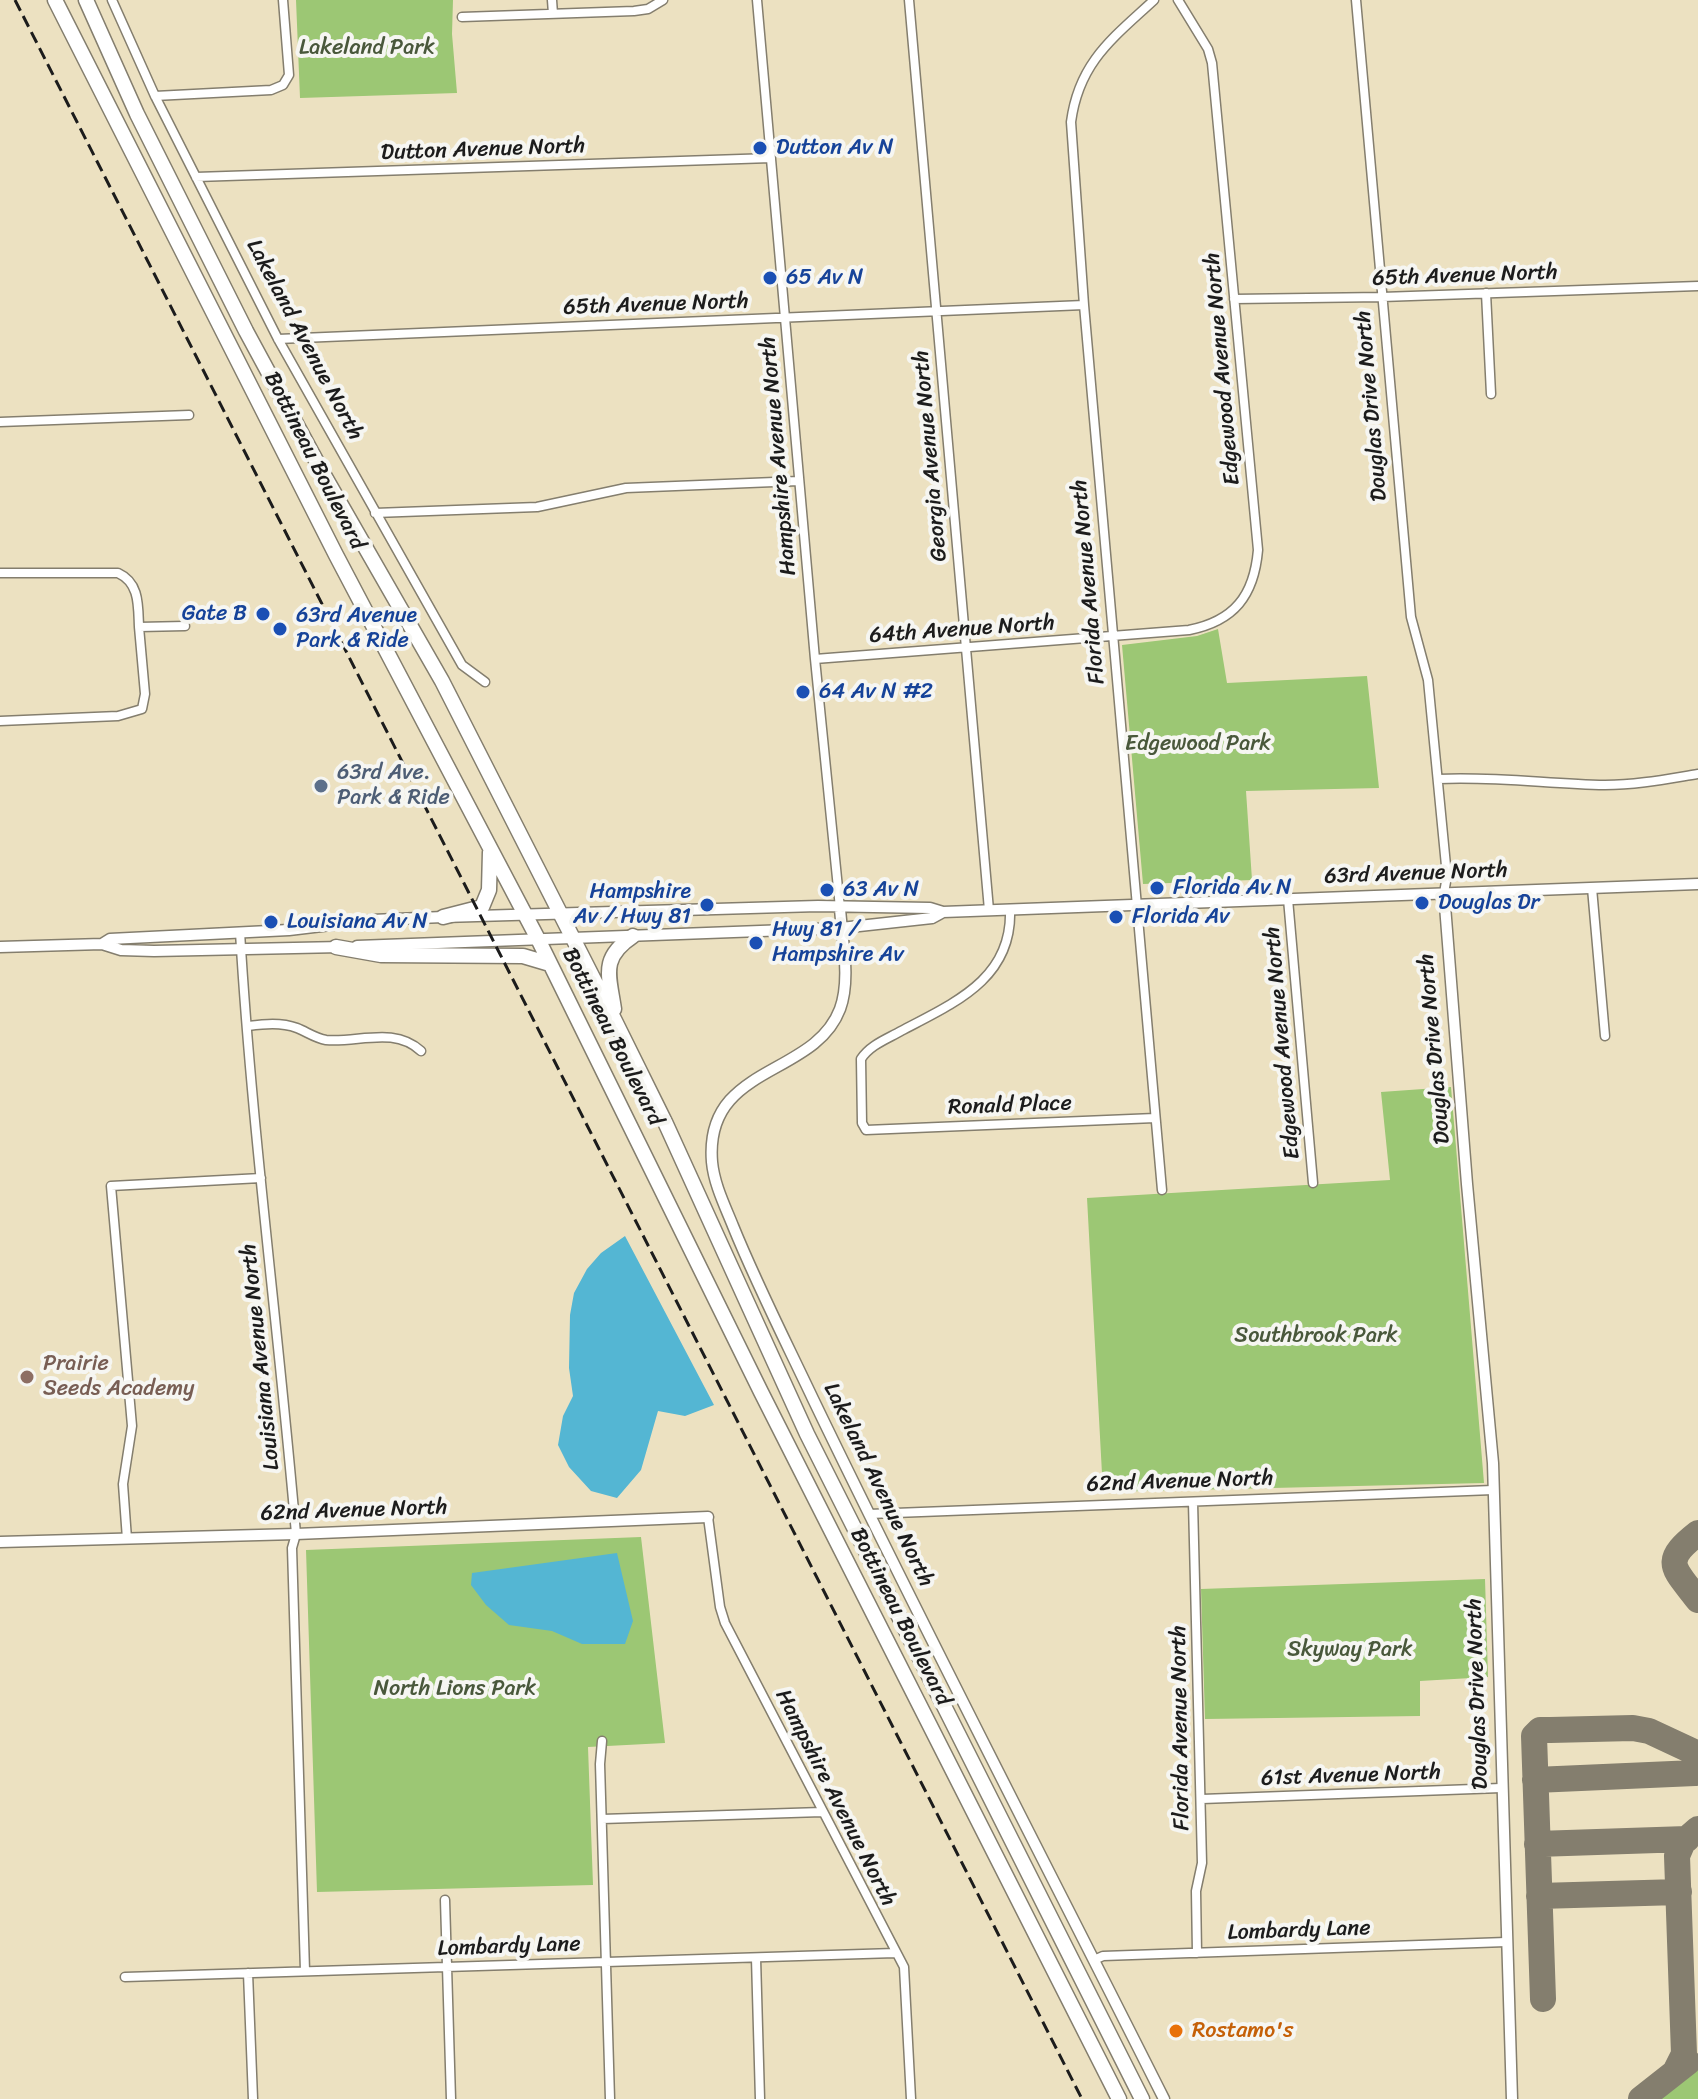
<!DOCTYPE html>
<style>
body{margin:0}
canvas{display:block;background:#ece1c1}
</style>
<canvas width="1698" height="2099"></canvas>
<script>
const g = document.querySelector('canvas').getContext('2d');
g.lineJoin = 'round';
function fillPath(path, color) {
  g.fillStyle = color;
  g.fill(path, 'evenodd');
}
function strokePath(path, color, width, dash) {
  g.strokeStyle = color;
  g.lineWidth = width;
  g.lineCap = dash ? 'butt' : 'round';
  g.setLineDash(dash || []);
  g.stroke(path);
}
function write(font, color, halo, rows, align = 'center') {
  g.font = font + ' Sriracha,sans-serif';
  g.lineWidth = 8;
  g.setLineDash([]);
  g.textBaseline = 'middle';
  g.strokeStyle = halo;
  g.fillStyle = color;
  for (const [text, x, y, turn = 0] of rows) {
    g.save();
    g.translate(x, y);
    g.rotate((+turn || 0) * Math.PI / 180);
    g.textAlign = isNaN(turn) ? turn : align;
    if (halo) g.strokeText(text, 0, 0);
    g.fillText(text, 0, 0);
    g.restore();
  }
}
const green = new Path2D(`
 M296,0H453L452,34L457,93L300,98Z
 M1218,629L1227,683L1367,676L1379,788L1246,791L1252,880L1143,884L1122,645L1197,636Z
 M1451,1087L1484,1483L1103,1492L1087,1198L1390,1180L1381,1092Z
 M641,1537L665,1743L588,1747L593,1885L317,1892L306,1550Z
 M1485,1579L1488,1677L1420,1681V1716L1205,1719L1201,1589Z
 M1698,2067V2099H1658Z`);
const water = new Path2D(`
 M625,1236L714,1405L685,1416L658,1411L641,1470L617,1498L591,1491L569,1467L558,1445L563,1416L573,1396L569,1368L570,1315L574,1293L587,1269L601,1253Z
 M617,1553L633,1621L625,1644H582L552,1631L509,1625L486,1605L471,1585L472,1573Z`);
const taxiway = new Path2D(`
 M1698,1533C1661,1562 1673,1567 1698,1600
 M1535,1780L1695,1773
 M1537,1844L1687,1839
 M1539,1896L1679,1892
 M1543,1999L1534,1736L1540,1730H1550L1633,1728L1649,1731L1696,1753
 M1675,2072L1684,2054L1677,1856L1683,1842L1698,1829
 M1641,2099L1688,2062`);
const minor = new Path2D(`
 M112,0L155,96L278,339L462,665L485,682
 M552,0L553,14
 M757,0L815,659L840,908
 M909,0L989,910
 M1154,0C1113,38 1079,62 1071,122L1084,305L1162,1190
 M1356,0L1411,617L1428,680L1447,876L1444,893
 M462,17L634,11L648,9L663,0
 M155,96L271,90L283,85L289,75L283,0
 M196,177L771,158
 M1486,293L1491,394
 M1234,299L1382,297L1698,286
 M278,339L1084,305
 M0,422L189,415
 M375,513L537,507L626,488L799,481
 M0,573H118C140,583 138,606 139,627L185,626
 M815,659L1189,630C1234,621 1254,596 1258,550L1212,63L1208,49L1178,0
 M0,721L118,716L142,709L145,694L139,627
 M1438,779C1494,776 1549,784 1605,785C1637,785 1667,779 1698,774
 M1592,888L1605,1036
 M1288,899L1313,1183
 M1010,909C1013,979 954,1003 901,1031C887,1039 870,1045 861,1059L862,1123L866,1130L1155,1118
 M240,932C252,1133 279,1333 296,1534L292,1548L305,1971
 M248,1026C264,1024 281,1022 297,1028C307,1032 315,1038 326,1040C358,1043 394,1026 421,1051
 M1193,1502L1202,1863L1196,1891L1197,1953
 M869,1514L1493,1490
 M708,1517L720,1607L725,1623L904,1967L911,2099
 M127,1539L123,1484L132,1426L111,1186L261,1178
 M602,1741L600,1764L610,2099
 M1202,1799L1501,1788
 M602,1819L822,1812
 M445,1900L451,2099
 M756,1958L760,2099
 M1094,1960L1103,1956L1506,1942
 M248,1973L253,2099
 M125,1977L895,1953`);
const tertiary = new Path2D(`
 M1444,893L1467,1184L1493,1463L1512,2099
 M840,908C842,940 851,979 840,1009C814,1078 704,1064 712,1162C714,1184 725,1206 733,1226C757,1285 786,1342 813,1399C926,1634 1047,1866 1164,2099
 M102,944L110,939L289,930L372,920L443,917L818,906L930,908L943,912L1698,884
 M357,946L841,928L932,918L943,912
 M0,947L102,944L121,950L154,951L341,947
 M0,1542L296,1534L708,1517`);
const trunk = new Path2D(`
 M55,0L336,555L539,941L761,1392L1119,2099
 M86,0L137,114L246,331L325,477L442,681L615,1021L665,1122L807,1434L1142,2099
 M443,917L482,907L489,890L490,852
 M336,947L381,955L523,956L550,964
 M614,1009C609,975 600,958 633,936`);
const rail = new Path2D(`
 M15,0L1082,2099`);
const markers = [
 [760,148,8,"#1a4fb4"],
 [770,278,8,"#1a4fb4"],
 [263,614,8,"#1a4fb4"],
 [280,629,8,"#1a4fb4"],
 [803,692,8,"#1a4fb4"],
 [321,786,8,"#5c6f8a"],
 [1157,888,8,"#1a4fb4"],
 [827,890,8,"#1a4fb4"],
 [1422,903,8,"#1a4fb4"],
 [707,905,8,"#1a4fb4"],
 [1116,917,8,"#1a4fb4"],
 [271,922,8,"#1a4fb4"],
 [756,943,8,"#1a4fb4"],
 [27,1377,8,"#8d6e63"],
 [1176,2031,8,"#e8710a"]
];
const parkNames = [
 ["Lakeland Park",367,48],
 ["Edgewood Park",1198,744],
 ["Southbrook Park",1316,1336],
 ["Skyway Park",1350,1650],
 ["North Lions Park",455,1689]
];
const transitNames = [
 ["Dutton Av N",776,148],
 ["65 Av N",786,278],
 ["Gate B",247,614,"right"],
 ["63rd Avenue",296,616],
 ["Park & Ride",296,641],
 ["64 Av N #2",819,692],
 ["Florida Av N",1173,888],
 ["63 Av N",843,890],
 ["Hampshire",691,892,"right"],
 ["Av / Hwy 81",691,917,"right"],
 ["Douglas Dr",1438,903],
 ["Florida Av",1132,917],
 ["Louisiana Av N",287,922],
 ["Hwy 81 /",772,930],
 ["Hampshire Av",772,955]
];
const streetNames = [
 ["Dutton Avenue North",483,150,-2],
 ["65th Avenue North",1465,276,-2],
 ["65th Avenue North",656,305,-2],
 ["Lakeland Avenue North",304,340,62],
 ["Edgewood Avenue North",1223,369,-95],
 ["Douglas Drive North",1372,406,-95],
 ["Hampshire Avenue North",779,456,-95],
 ["Georgia Avenue North",931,456,-95],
 ["Bottineau Boulevard",314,461,63],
 ["Florida Avenue North",1089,582,-95],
 ["64th Avenue North",962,630,-4],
 ["63rd Avenue North",1416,874,-2],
 ["Bottineau Boulevard",612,1037,63],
 ["Edgewood Avenue North",1283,1043,-95],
 ["Douglas Drive North",1435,1049,-95],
 ["Ronald Place",1010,1106,-2],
 ["Louisiana Avenue North",261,1357,-96],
 ["62nd Avenue North",1180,1482,-2],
 ["Lakeland Avenue North",878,1485,64],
 ["62nd Avenue North",354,1511,-2],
 ["Bottineau Boulevard",900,1617,63],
 ["Douglas Drive North",1478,1694,-92],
 ["Florida Avenue North",1181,1728,-91],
 ["61st Avenue North",1351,1776,-2],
 ["Hampshire Avenue North",835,1798,63],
 ["Lombardy Lane",1299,1931,-2],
 ["Lombardy Lane",509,1947,-2]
];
const serviceNames = [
 ["63rd Ave.",337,773],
 ["Park & Ride",337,798]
];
const educationNames = [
 ["Prairie",43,1364],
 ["Seeds Academy",43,1389]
];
const foodNames = [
 ["Rostamo's",1192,2031]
];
fillPath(green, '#9cc774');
fillPath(water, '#54b6d3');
strokePath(taxiway, '#847e6e', 26);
strokePath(minor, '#847e6e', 11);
strokePath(tertiary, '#847e6e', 13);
strokePath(trunk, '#847e6e', 17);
strokePath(minor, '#fff', 8);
strokePath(tertiary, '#fff', 10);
strokePath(trunk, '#fff', 14);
strokePath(rail, '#1c1c1c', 3, [12, 6]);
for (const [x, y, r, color] of markers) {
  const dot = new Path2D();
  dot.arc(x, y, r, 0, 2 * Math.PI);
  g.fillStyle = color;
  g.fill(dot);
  strokePath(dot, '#f6f6f2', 3);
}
write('22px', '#49583b', '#f6f6f2', parkNames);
write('22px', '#164399', '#f6f6f2', transitNames, 'left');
write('22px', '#1c1c1c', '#f6f6f2', streetNames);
write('22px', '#4e5e75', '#f6f6f2', serviceNames, 'left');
write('22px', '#785e54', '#f6f6f2', educationNames, 'left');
write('22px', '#c56008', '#f6f6f2', foodNames, 'left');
</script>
